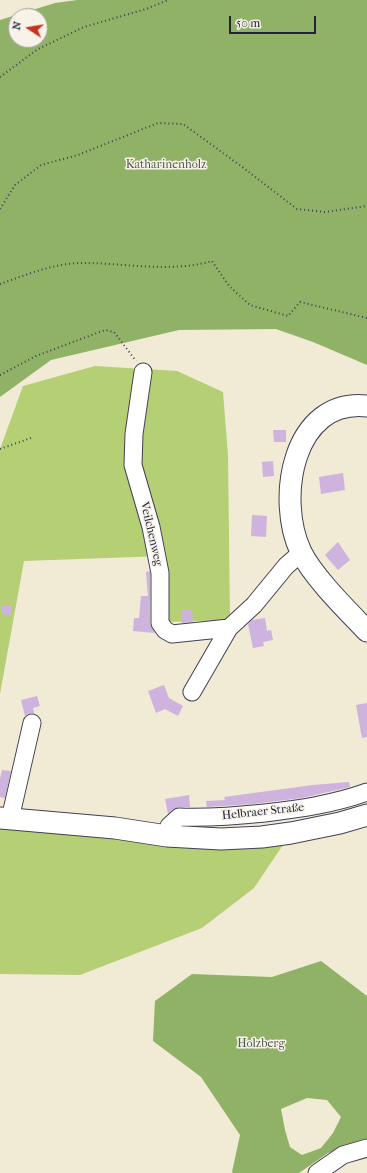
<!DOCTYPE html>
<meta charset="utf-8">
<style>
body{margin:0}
#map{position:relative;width:367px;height:1173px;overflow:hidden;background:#f1ead5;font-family:"IM FELL French Canon",serif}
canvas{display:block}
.north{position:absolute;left:8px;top:8px;width:40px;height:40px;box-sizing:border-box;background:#f7f3e8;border:1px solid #a29fa3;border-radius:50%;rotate:282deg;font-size:11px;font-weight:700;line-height:16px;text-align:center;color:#22223b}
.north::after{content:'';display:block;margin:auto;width:14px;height:18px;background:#c8321e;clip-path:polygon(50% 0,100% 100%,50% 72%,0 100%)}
.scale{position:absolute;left:229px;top:16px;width:87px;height:18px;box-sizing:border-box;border:2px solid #22223b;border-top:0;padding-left:5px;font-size:12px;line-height:14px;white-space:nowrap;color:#22223b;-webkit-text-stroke:3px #f7f3e8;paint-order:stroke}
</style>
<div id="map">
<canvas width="367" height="1173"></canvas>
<div class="north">N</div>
<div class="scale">50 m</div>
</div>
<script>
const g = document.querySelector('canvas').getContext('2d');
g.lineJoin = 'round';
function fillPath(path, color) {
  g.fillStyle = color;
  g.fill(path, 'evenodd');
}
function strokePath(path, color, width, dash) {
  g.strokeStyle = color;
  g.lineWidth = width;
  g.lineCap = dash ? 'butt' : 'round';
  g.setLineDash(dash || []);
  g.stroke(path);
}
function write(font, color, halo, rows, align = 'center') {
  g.font = font + ' "IM FELL French Canon",serif';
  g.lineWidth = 3;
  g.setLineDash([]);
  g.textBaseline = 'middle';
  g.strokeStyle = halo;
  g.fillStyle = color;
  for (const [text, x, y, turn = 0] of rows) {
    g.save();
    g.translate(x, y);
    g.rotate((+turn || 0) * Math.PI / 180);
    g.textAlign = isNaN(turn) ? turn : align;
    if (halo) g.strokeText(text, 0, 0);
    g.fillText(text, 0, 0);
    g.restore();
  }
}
const green = new Path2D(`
 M95,366L177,371L223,392L228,455L230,620L166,622L162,556L24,561L0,694V449L23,386Z
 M0,818L291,833L254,888L202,928L80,975L0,974Z`);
const forest = new Path2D(`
 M77,0H367V365L313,342L276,329L179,330L51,360L0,397V20L55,3ZM16,16H40V40H16Z
 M321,961L367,996V1140L328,1153L299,1173H233L232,1172L240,1135L201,1077L153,1041L155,1001L192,974L272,977ZM307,1098L327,1100L341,1117L333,1133L321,1148L302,1155L290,1147L285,1130L281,1109Z`);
const building = new Path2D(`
 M273,430H286V442H274Z
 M273,461L274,476L263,477L262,462Z
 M343,473L345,490L321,494L319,477Z
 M252,515L267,516L266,537L251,536Z
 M338,542L350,560L338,570L325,555Z
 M150,571V623L155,633L133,631L134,618H139L141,596H148L146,572Z
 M2,605L12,606L11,615L1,614Z
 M192,609L193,622L182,623L181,610Z
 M265,618L267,631L271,630L273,640L263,642L264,646L253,648L248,624L252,620Z
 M164,685L169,698L183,706L178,716L165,709L156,713L148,691Z
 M37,696L40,706L33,708L34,713H29L25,716L21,700Z
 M367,703V737L362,738L356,705Z
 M2,770L11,771L5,798L0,797V779Z
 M349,782L350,787L302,798L253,804L207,807L206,801L225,800L224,797L313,785Z
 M189,795L190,807H179L172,810L168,814L165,799Z`);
const path = new Path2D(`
 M0,77L38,49L84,27L146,9L168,0
 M0,209L15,185L41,165L78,155L158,123L183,124L241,166L297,209L325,212L367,206
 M0,284C26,275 54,263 82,263C124,263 172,273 212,261L229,286L250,305L288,316L300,302L367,318
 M0,375L36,356L105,330L114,332L136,361
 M0,449L31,438`);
const minor = new Path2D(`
 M143,372L134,434L133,465L151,527L160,573V623L165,630L172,634L229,628
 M192,692L229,628L254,605L286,566L302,552
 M10,819L32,723
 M167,836L169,826L179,817C208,818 236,816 265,813C299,809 334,804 367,792
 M317,1173L343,1155L367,1148`);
const major = new Path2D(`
 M367,406C292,398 276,500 301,552C314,578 347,610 367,631
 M0,818L115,828L167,836L221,839L262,837L291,833L340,823L367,815`);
const parkNames = [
 ["Katharinenholz",166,165],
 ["Holzberg",261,1044]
];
const streetNames = [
 ["Veilchenweg",151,534,77],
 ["Helbraer Straße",263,812,-6]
];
fillPath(green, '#b5cf75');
fillPath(forest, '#90b266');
fillPath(building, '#cdb3dd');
strokePath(minor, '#414052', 19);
strokePath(major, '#414052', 23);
strokePath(path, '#414052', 2, [1, 3]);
strokePath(minor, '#fff', 17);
strokePath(major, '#fff', 21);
write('12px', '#4e564c', '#f7f3e8', parkNames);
write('12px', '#22223b', '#f7f3e8', streetNames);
</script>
